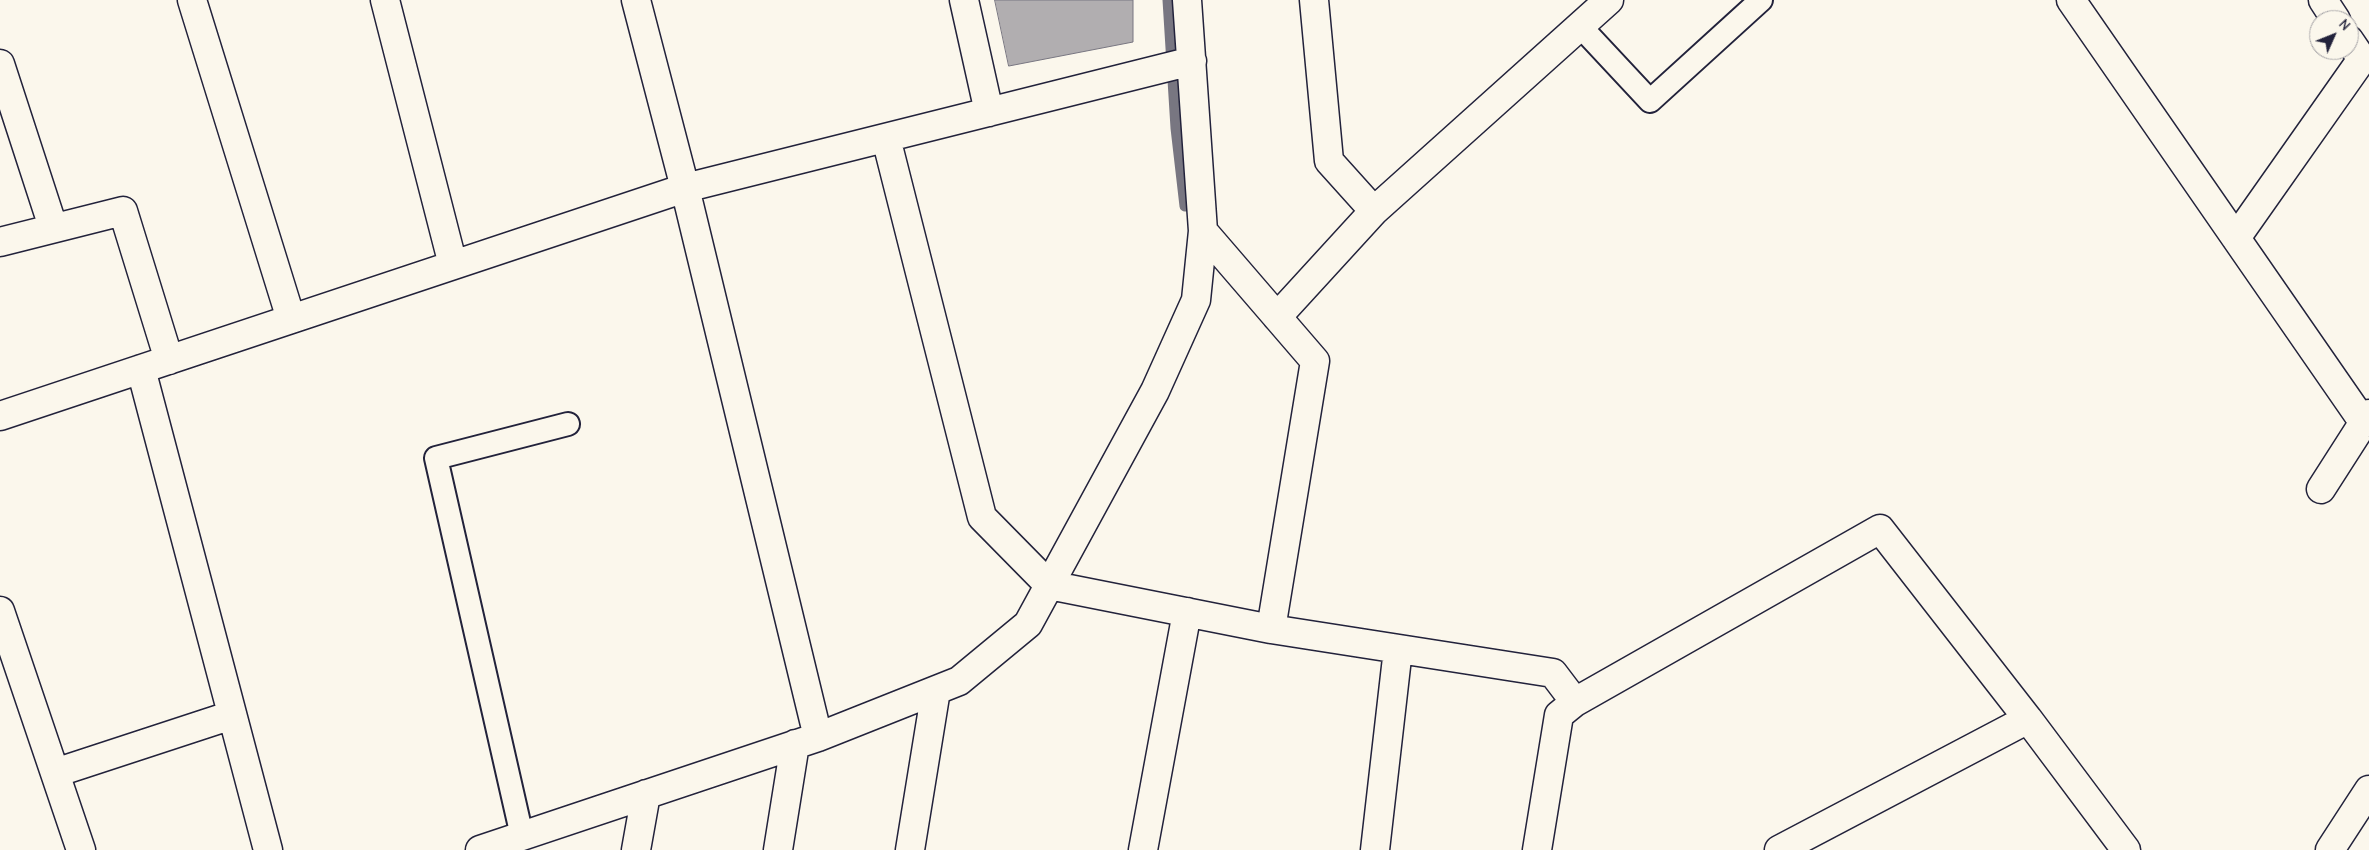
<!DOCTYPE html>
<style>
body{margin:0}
#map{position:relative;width:2369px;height:850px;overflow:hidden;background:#fbf7ec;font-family:"Comic Neue",sans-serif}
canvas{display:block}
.north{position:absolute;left:2309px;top:10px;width:50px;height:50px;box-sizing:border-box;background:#fbf7ec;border:1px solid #a4a2a5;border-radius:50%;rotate:46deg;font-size:14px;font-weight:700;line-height:20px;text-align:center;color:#22223b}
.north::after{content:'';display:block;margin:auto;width:18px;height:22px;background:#22223b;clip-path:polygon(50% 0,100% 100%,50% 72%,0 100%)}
</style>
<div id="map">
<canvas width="2369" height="850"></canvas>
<div class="north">N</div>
</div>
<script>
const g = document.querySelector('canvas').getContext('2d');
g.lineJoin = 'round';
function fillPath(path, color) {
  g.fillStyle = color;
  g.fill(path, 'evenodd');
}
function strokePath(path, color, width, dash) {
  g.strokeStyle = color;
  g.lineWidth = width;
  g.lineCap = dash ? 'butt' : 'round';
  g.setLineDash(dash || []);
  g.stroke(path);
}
const water = new Path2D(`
 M995,0H1133V42L1009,66Z`);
const stream = new Path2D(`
 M1168,0L1176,128L1185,206`);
const lane = new Path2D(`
 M1580,26L1650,101L1761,0
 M522,836L436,458L568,424`);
const street = new Path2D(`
 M192,0L291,319
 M385,0L453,265
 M636,0L685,188L818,737
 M964,0L989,112
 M1314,0L1329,161L1374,211
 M2071,0L2364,423
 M2323,0L2336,20
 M0,64L53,227
 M886,138L982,517L1049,585L1271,629L1553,673L1575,702
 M1203,231L1315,361L1271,629
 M2236,238L2362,59L2349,40
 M0,242L123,211L169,360
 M1277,317L1374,211L1609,0
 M141,369L268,850
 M0,416L685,188L1192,61
 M2321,489L2369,414
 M0,611L81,850
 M2028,719L2126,850
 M55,773L232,715
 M480,850L818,737L959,681L1028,624L1155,391L1196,300L1203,231L1187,0
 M636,850L646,794
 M778,850L795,744
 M910,850L936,690
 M1143,850L1187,612
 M1375,850L1398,649
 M1537,850L1559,715L1575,702L1880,529L2028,719L1779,850`);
const secondary = new Path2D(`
 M2330,850L2369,790`);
fillPath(water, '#b1aeb0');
strokePath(water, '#787681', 1);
strokePath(stream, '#787681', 11);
strokePath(lane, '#22223b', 26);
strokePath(street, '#22223b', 31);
strokePath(secondary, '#22223b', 31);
strokePath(lane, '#fbf7ec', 22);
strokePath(street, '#fbf7ec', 28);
strokePath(secondary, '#fbf7ec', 28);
</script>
